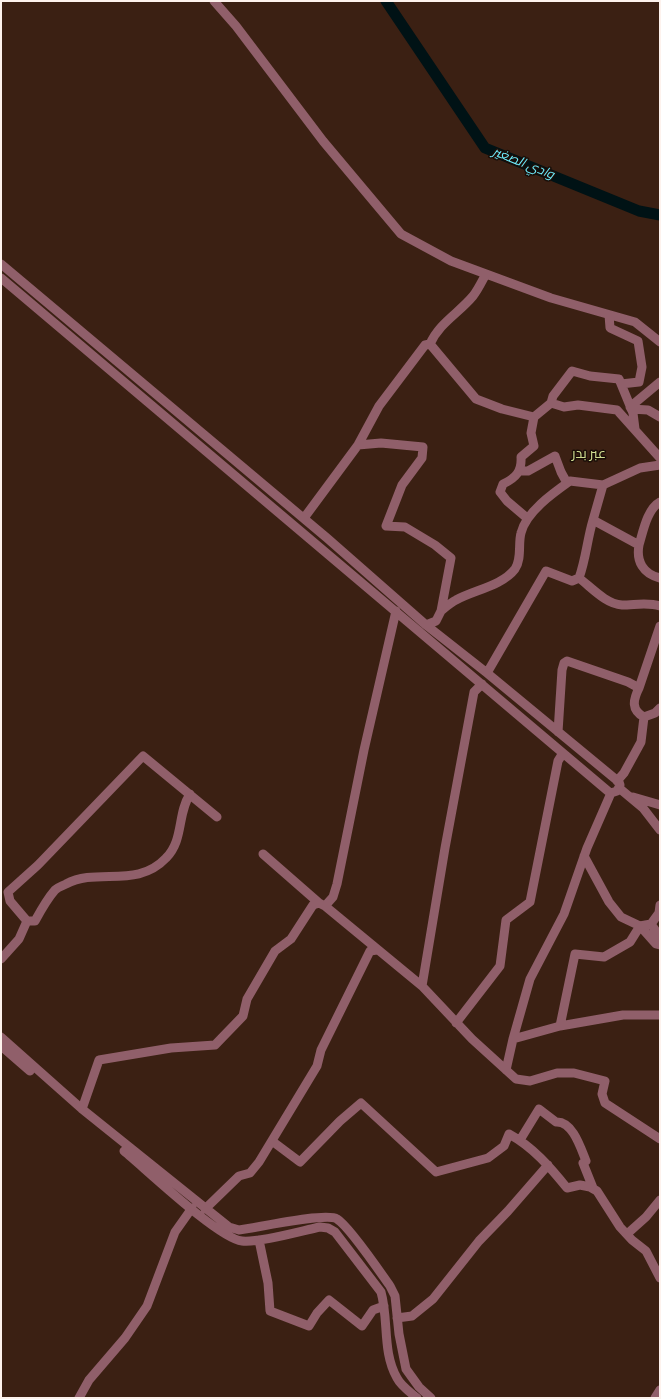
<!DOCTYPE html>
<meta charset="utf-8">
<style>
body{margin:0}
#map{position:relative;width:661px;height:1399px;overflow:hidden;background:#3b2013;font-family:"Source Sans 3",sans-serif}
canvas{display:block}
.frame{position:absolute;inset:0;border:2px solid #fdf2ed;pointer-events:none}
</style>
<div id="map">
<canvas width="661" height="1399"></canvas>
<div class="frame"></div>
</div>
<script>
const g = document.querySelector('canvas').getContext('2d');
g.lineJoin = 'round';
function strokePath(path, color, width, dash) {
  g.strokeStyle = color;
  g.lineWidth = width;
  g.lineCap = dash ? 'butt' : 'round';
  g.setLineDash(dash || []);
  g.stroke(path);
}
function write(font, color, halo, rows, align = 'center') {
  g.font = font + ' "Source Sans 3",Cairo,sans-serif';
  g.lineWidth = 3;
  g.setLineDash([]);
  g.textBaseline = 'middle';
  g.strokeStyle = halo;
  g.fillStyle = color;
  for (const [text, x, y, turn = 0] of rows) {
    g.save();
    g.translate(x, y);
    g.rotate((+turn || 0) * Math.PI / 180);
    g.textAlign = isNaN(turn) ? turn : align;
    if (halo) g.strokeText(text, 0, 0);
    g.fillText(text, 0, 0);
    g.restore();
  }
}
const river = new Path2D(`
 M386,1L485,148L639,211L660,215`);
const minor = new Path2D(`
 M214,1L236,26L323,141L401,234L451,261L551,298L635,322L660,342
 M1,264L327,538L426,625L487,673L619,782L620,785L617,791L611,793L609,792L1,278
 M486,274C482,281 478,290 473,296C459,313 439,323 430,344L476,399L502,409L534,417L531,433L534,446L521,457C522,471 516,478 503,484L500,492L507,501L527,518
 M609,315L610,328L638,341L642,367L639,382L621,384
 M551,403L553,396L572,371L590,376L619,379L633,413L635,429
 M630,407L660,382
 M631,409L648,410L660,417
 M534,417L551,403L564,407L578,405L617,410L660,458
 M358,445L379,406L425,345L430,344
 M520,471H528L555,456L561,472L567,483
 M603,485L593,520L639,545C643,532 647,509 660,502
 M304,518L358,445L381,443L423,447L422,458L402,485L386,526L405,527L435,545L451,558L441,611L436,621L426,625
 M639,545C636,561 643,574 660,578
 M579,578C592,588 606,604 622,605C635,605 648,602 660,606
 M441,611C446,607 450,603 456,600C474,590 502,586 515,569C522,559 518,543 521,533C526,512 553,493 570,481L603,485L640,468L660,465
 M487,673L546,571L572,581L579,578C586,559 587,540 593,520
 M644,717L655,713L660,708
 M558,732L562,670L564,663L567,661L628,682L639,688
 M617,781L624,773L641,742L644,717C631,710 633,700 639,688L660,626
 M619,788L643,808L660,830
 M633,797L660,805
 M263,854L319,903
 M325,906L333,897L337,884L364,750L396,611
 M27,921H35C41,910 47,899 55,890C58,887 62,886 66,884C98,867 137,889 166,858C184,840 177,814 190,794
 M651,924L660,937
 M640,926L651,924L659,913L660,905
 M640,926L656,944L660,945
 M1,959L19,939L27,921L10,901L8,892L38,865L143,756L217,817
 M422,986L445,848L474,692L482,684
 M456,1023L500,966L506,920L530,902L558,761L563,753
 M560,1026L623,1015H660
 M1,1037L82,1109L229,1227L239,1230C256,1228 326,1212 337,1219C349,1226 380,1272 390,1286L395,1296L399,1334L406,1369L419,1387L431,1398
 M513,1039L560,1026L575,954L604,957L630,942L640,926L621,917L609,902L584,856
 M1,1046L30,1071
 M506,1070L513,1039L530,979L564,914L587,848L611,793
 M82,1109L99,1060L171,1048L215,1045L243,1016L247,999L275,951L291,939L313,905L319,903L325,906L422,986L472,1039L516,1079L530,1081L557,1073H574L605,1081L602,1094L605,1103L660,1139
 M520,1140L539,1109L556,1122C573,1121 581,1149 586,1161L583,1163L593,1188
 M272,1141L300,1162L340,1121L361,1103L436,1172L488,1158L504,1146L509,1134C533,1147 550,1167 567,1188L580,1185L590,1187L597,1191L620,1227L632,1240L646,1251L660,1278
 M124,1151C146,1169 218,1238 242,1241C259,1243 301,1231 320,1227L328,1228L335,1232L381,1292C389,1320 382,1352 397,1378C401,1386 410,1392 417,1398
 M205,1209L239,1176L250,1173L259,1162L317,1066L321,1050L370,951L377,950
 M627,1234L646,1217L660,1200
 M259,1240L268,1283L270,1311L309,1326L317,1313L329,1300L362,1326L373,1310L384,1306
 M397,1318L412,1316L433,1299L479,1241L508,1211L548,1165
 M79,1398L89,1380L125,1338L147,1306L175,1232L192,1208
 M655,1398L660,1390`);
const waterNames = [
 ["وادي الصغير",523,164,22]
];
const quarterNames = [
 ["عبر بدر",589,455]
];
strokePath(river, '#001215', 11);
strokePath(minor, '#905f6a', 9);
write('italic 13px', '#6eefff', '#1a0e08', waterNames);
write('14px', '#d0dd90', '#1a0e08', quarterNames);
</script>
